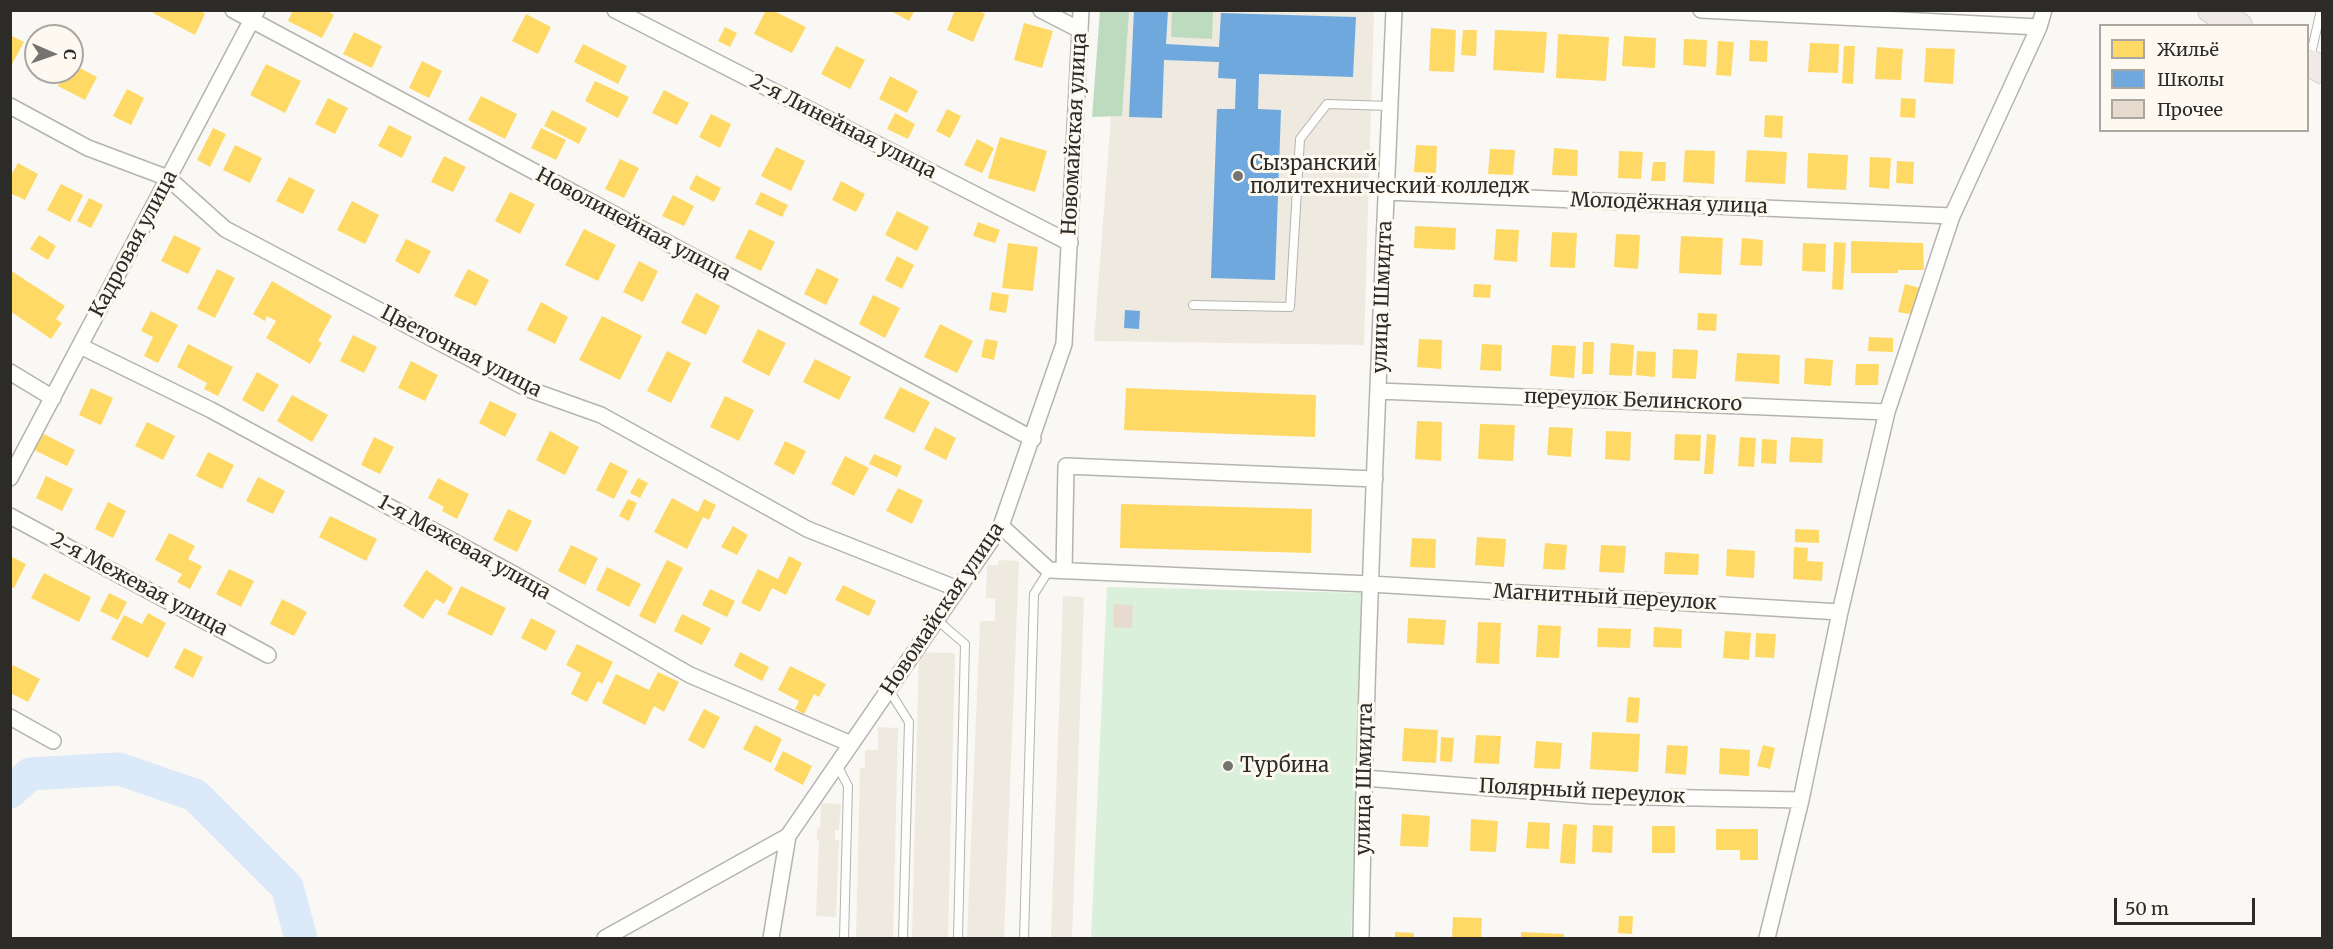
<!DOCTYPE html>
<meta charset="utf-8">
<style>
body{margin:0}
#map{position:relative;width:2333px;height:949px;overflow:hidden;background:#faf8f4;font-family:Merriweather,serif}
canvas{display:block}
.frame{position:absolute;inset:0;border:12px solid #2d2b28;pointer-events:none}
.legend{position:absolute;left:2099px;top:24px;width:210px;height:108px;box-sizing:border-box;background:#fdf9f1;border:2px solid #aaa7a1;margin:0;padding:8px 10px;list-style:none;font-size:18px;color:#2d2b28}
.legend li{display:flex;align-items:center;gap:12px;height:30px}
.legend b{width:30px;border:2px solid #aaa7a1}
.north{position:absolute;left:24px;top:24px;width:60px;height:60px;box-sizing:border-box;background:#fdf9f1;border:2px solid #aaa7a1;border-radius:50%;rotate:92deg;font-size:16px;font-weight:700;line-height:24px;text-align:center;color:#2d2b28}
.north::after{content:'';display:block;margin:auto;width:21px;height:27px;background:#75736f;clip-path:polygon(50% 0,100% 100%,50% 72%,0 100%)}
.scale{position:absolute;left:2114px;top:898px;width:141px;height:27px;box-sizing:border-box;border:3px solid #2d2b28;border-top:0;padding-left:8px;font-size:18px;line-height:21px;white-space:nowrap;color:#2d2b28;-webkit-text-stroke:4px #fdf9f1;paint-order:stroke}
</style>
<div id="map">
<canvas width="2333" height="949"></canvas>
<div class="frame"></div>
<ul class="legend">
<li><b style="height:16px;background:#ffd966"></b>Жильё</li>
<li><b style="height:16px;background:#6fa8dc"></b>Школы</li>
<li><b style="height:16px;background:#e7dacf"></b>Прочее</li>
</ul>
<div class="north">С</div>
<div class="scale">50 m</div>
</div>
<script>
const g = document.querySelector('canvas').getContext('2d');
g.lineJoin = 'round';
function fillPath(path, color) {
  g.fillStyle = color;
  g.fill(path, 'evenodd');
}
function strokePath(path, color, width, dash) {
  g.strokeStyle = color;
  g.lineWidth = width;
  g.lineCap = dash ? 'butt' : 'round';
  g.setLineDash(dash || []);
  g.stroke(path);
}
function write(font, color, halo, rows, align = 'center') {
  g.font = font + ' Merriweather,serif';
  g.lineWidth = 6;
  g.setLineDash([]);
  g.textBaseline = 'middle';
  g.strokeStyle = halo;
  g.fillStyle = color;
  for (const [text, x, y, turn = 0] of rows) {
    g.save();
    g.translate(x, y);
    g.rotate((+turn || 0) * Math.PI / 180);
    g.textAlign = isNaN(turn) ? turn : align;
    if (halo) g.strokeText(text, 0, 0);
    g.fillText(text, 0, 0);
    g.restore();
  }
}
const built = new Path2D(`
 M1119,11H1374L1364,345L1094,341Z
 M999,560L1019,561L1004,938H967L980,621H995V599L986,598L987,565H998Z
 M1063,596L1084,597L1072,938H1051Z
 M919,652L955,653L948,938H912Z
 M878,727L898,728L893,938H856L860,768L865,767V750H878Z
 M821,803L841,804L839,830H835V840H839L836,917L816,916L819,841L817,840V829L820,828Z`);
const green = new Path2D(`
 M1107,587L1365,593L1351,938H1091Z`);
const forest = new Path2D(`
 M1100,11H1129L1122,116L1092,117Z
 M1172,11H1213L1212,39L1171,37Z`);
const homes = new Path2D(`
 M154,10H199L205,14L195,35L153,13Z
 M293,10H326L334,15L322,38L288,21Z
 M766,10H772L806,27L792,53L754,34Z
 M889,10H915L909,21Z
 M955,10H976L985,14L973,42L947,30Z
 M526,14L551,27L538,54L512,41Z
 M1024,23L1053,31L1042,68L1014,60Z
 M725,27L737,33L730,47L718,41Z
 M1431,28L1456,30L1454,72L1429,71Z
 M1463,30H1477L1476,56L1461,55Z
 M1495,30L1547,32L1544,73L1493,70Z
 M354,32L382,46L372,68L343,54Z
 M1558,34L1609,37L1606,81L1556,78Z
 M10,35L24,42L10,68Z
 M1624,36L1656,38L1655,68L1622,66Z
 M1684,39L1707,40L1706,67L1683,65Z
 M1750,40L1768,41L1767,62L1749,61Z
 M1718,41L1734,42L1731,76L1716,75Z
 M1810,43L1839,44L1838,73L1808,72Z
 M583,44L627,66L618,84L574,62Z
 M836,46L865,60L850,89L821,74Z
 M1844,46H1855L1853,84L1842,83Z
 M1877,47L1903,49L1901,80L1875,79Z
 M1926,48L1955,49L1953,84L1924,82Z
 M422,61L442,71L429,98L409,88Z
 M72,64L97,77L85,100L58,86L65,72H72Z
 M266,64L301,81L285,113L250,95Z
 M890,76L918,91L907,113L879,99Z
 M595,81L629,97L618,118L585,101Z
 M127,89L144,98L131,125L113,116Z
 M664,90L689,103L677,125L652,113Z
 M481,96L517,114L505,139L468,120Z
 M328,98L348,108L335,134L315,124Z
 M1901,98L1916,99L1915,118L1900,117Z
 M947,109L961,116L950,138L936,131Z
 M552,110L587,128L579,144L544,126Z
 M895,113L915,124L908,139L887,129Z
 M711,114L731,124L720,148L699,137Z
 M1765,115L1783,116L1782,138L1764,137Z
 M389,125L412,137L402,158L378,146Z
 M213,128L226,134L210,167L197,160Z
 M541,128L566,140L556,160L531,148Z
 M1000,137L1047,151L1035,192L988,178Z
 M977,139L994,148L982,173L964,165Z
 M235,145L262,158L250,183L223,170Z
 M1416,145L1437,146L1436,173L1414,172Z
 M776,147L805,161L791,191L761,176Z
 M1554,148L1578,150L1577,176L1552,175Z
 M1490,149L1515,150L1513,175L1488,174Z
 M1685,150L1715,151L1714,184L1683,182Z
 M1747,150L1787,152L1785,184L1745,182Z
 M1619,151L1643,152L1641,179L1618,178Z
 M1808,153L1848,155L1846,190L1807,188Z
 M444,156L466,167L453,192L431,182Z
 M1870,157L1891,158L1889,189L1869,187Z
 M620,159L639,168L624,198L605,189Z
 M1897,161L1914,162L1913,184L1896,183Z
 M1653,162H1666L1665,181H1651Z
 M18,163L38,174L25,200L10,193V177Z
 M696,175L721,188L714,202L689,189Z
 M289,177L315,190L303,214L276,201Z
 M841,181L865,194L856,212L832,200Z
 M61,184L83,195L70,222L47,210Z
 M510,192L535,204L520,234L495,221Z
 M761,192L788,205L782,217L755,204Z
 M673,195L694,206L684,226L662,216Z
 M89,198L103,205L91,228L77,221Z
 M352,201L379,215L365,244L337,230Z
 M897,211L929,227L917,251L885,235Z
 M978,222L1000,230L995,243L973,236Z
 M1415,226L1456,228L1455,250L1414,248Z
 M584,229L616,245L598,281L565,265Z
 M749,229L775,242L761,271L735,258Z
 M1496,229L1519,230L1517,262L1494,260Z
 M1552,232L1577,233L1575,268L1550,267Z
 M1616,234L1640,235L1638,269L1614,267Z
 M39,235L56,246L48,260L30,249Z
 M174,235L201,248L188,274L161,261Z
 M1681,236L1723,238L1721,275L1679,273Z
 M1742,238L1763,240L1762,266L1740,265Z
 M406,239L431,251L419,274L395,261Z
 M1851,241L1923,243L1924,270H1898V273H1851Z
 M1834,242L1846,243L1843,290L1832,289Z
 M1008,243L1038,247L1033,291L1002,288Z
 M1803,243L1826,244L1825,272L1802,271Z
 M897,256L914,265L902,289L885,280Z
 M639,261L658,271L643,302L623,292Z
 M817,268L839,279L826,305L804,294Z
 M217,269L235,278L215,318L197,309Z
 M468,269L489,280L476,306L454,296Z
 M10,270L65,306L56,319L62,323L51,339L10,311Z
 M272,281L332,316L318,341L322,343L310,364L266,338L276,321L267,316L265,321L253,314Z
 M1474,284L1491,285L1490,298L1473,297Z
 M1905,284L1920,288L1914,315L1898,312Z
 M992,292L1009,295L1006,313L989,310Z
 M696,293L720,306L706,335L681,323Z
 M873,295L900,308L885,338L859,324Z
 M541,302L568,317L555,344L527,330Z
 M151,311L178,325L158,363L144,356L153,337L141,331Z
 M1698,313L1717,314L1716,331L1697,330Z
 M602,316L642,336L620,380L579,360Z
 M940,324L973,341L957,373L924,357Z
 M758,329L786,343L769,376L742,362Z
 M353,335L377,347L364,373L340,361Z
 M1869,337L1893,338V352L1868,351Z
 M985,339L998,341L994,360L981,357Z
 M1419,339L1442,340L1441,369L1417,367Z
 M1583,342H1594L1593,374H1582Z
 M1611,343L1634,345L1632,376L1609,375Z
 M188,344L233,367L218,396L204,389L207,383L177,367Z
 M1482,344L1502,345L1501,371L1480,370Z
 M1552,345L1576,346L1574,378L1550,376Z
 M1673,349L1698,350L1696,379L1672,378Z
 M667,351L691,363L671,403L647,391Z
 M1637,351L1656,352L1655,377L1636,375Z
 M1737,353L1780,355L1779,384L1735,381Z
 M1805,358L1833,360L1831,386L1804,384Z
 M815,359L851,377L839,400L803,382Z
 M411,361L438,375L425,401L398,388Z
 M1856,364H1879L1878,385H1855Z
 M257,372L279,385L263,412L242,400Z
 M900,387L930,402L914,433L884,418Z
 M91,388L113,398L101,425L79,415Z
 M1126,388L1316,395L1315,437L1124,430Z
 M292,395L328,415L312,442L277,421Z
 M725,396L754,410L739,441L710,427Z
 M490,401L517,414L505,437L479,423Z
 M1417,421L1442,422L1441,461L1415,459Z
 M147,422L175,436L163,460L135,446Z
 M1480,424L1515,425L1513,461L1478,459Z
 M935,427L956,438L946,460L924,449Z
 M1549,427L1573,428L1571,457L1547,455Z
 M550,431L579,447L565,475L536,460Z
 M1606,431L1631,432L1630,461L1605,459Z
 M40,432L75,450L67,466L32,449Z
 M1675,434L1701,435L1700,461L1674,460Z
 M1707,434L1716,435L1713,474H1704Z
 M374,437L394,447L380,474L361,465Z
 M1740,437L1756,438L1754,467L1738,466Z
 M1791,437L1823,439L1822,463L1789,462Z
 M1762,439L1777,440L1776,464L1761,463Z
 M785,441L806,451L794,475L774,464Z
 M208,452L234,465L222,489L196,476Z
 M874,454L902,466L897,477L869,464Z
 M845,456L869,468L854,496L831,484Z
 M610,462L628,471L614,499L596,490Z
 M46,476L73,489L62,511L36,498Z
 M258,477L285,491L273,514L246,501Z
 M438,478L469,494L457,519L442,511L444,507L428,498Z
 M638,478L648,483L640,498L630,493Z
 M898,488L923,500L912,524L886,511Z
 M672,498L698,512L704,499L716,505L709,520L703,517L687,549L654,532Z
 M628,499L637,503L629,521L619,516Z
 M108,502L126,511L113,538L95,529Z
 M1121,504L1312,509L1311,553L1120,548Z
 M508,509L532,521L517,552L493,540Z
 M330,516L377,539L366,561L319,537Z
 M733,526L748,535L737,555L721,547Z
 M1795,529L1819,530V543L1795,542Z
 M169,533L195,546L188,559L202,566L190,589L177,582L182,574L155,560Z
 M1477,537L1506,539L1504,567L1475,565Z
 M1412,538L1436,539L1435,568L1410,567Z
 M1545,543L1567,545L1565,570L1543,569Z
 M571,545L598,558L585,585L558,571Z
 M1601,545L1626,546L1624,573L1599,572Z
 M1794,547L1808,548L1807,561L1823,562L1822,581L1793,579Z
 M1727,549L1755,551L1754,578L1726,576Z
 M1665,552L1699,554L1698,575L1664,574Z
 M10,556L26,564L14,588L10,587Z
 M789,556L802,563L786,595L772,588L760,612L741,603L758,569L778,579Z
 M667,560L683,568L655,624L639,616Z
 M607,567L641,584L629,607L596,590Z
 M229,569L254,581L241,607L216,594Z
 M426,570L453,588L444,604L436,599L423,619L403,606Z
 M44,573L91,597L79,622L31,598Z
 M843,585L876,601L869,616L835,600Z
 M461,586L506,608L492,636L447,614Z
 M710,589L735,601L727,617L702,605Z
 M109,593L127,602L118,620L100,611Z
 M282,599L307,612L294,636L270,624Z
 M148,613L166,623L148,658L111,639L124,615L142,624Z
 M682,614L711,628L702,645L674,631Z
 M531,618L556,631L546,651L521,638Z
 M1408,618L1446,620L1444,645L1407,643Z
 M1478,622L1501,623L1499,664L1476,663Z
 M1538,625L1561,626L1559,658L1536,657Z
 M1654,627L1682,629L1681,648L1653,647Z
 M1598,628L1631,629L1630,648L1597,647Z
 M1725,631L1751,633L1749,660L1723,658Z
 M1756,633L1776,634L1774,658L1755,657Z
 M577,644L613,662L602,684L598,681L587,702L571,694L581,673L566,665Z
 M184,648L203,657L193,678L174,668Z
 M740,652L769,667L762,681L734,666Z
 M13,665L40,679L28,702L10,693V671Z
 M790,666L826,684L819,697L814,694L804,714L795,709L799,701L778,690Z
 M658,672L679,682L664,712L654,706L645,725L602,703L616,674L649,690Z
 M1628,697L1640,698L1638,723L1626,722Z
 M704,709L720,717L704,749L688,740Z
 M755,725L782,739L771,763L743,749Z
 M1404,728L1438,730L1436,763L1402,761Z
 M1592,732L1640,734L1638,772L1590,769Z
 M1476,735L1501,736L1499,764L1474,763Z
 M1441,737L1454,738L1452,762L1440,761Z
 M1536,741L1562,743L1560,769L1534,768Z
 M1667,745L1688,746L1686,775L1665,773Z
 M1763,745L1775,748L1770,769L1757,766Z
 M1720,748L1750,750L1749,776L1719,774Z
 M783,751L812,766L803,785L774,770Z
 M1402,814L1430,816L1428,847L1400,846Z
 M1471,819L1498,821L1496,852L1470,851Z
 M1528,822L1550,823L1549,849L1526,848Z
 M1563,824L1577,825L1575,864L1560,863Z
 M1593,825L1613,826L1612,853L1592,852Z
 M1652,826H1675V853H1652Z
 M1716,829H1758V860H1740V850H1716Z
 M1619,916H1633L1632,934L1618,933Z
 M1453,917L1482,918L1481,938H1452Z
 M1395,932L1414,933V938H1395Z
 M1521,932L1564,934V938H1521Z`);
const schools = new Path2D(`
 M1134,10H1168L1166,44L1219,47L1221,13L1356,17L1353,77L1259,74L1258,109L1281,110L1275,280L1211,278L1217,109H1235L1236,79L1218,78L1219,62L1164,60L1162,118L1129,117Z
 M1125,310L1140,311L1139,329L1124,328Z`);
const river = new Path2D(`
 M10,792L30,774L119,769L195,795L287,887L301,938`);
const building = new Path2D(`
 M1114,604L1133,605L1132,628L1113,627Z`);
const service = new Path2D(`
 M2310,58L2321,10
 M1193,305L1290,307L1300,139L1327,104L1390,106
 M937,620L965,644L958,938
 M889,690L909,722L903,938
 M837,765L848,786L844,938
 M1024,938L1034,594L1049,570`);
const minor = new Path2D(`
 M233,10L1033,439
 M615,10L1070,243
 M1041,10L1080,30
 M1701,10L2039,27
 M10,106L88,148L168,178L225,229L528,389L601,415L807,529L958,589
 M1387,192L1952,216
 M80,346L211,410L517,576L690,675L851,744
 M10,372L53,398
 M1379,391L1887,412
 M10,478L257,10
 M10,516L268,655
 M1001,526L1049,570L1370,584L1840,612
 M1064,571L1066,466L1375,479
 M10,717L53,741
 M1364,778L1594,796L1801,800
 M605,938L788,836L1001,526L1064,344L1081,10
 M771,938L788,836
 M1361,938C1366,629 1381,320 1394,10
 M1767,938L1801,800L1840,612L1887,412L1952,216L2039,27L2044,10`);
const primary = new Path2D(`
 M2211,10L2239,26
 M2308,62L2322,70`);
const markers = [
 [1238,176,6,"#75736f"],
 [1228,766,6,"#75736f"]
];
const streetNames = [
 ["2-я Линейная улица",843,127,27],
 ["Новомайская улица",1075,134,-87],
 ["Молодёжная улица",1669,204,2],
 ["Новолинейная улица",633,225,28],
 ["Кадровая улица",134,244,-62],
 ["улица Шмидта",1383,297,-88],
 ["Цветочная улица",461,352,27],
 ["переулок Белинского",1633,401,2],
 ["1-я Межевая улица",464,548,29],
 ["2-я Межевая улица",139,585,28],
 ["Магнитный переулок",1605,598,3],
 ["Новомайская улица",943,609,-56],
 ["улица Шмидта",1365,779,-89],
 ["Полярный переулок",1582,792,3]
];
const poiNames = [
 ["Сызранский",1250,164],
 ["политехнический колледж",1250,187],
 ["Турбина",1240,766]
];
fillPath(built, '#efeae0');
fillPath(green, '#dbf0da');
fillPath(forest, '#bddbbe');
fillPath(homes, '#ffd966');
fillPath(schools, '#6fa8dc');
strokePath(river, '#dbe9f8', 33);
fillPath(building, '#e7dacf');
strokePath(service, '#b4b3b0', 10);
strokePath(minor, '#b4b3b0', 18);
strokePath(primary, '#d3d2d0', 28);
strokePath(service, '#fefefd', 8);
strokePath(minor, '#fefefd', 15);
strokePath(primary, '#efe9e7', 26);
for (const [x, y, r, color] of markers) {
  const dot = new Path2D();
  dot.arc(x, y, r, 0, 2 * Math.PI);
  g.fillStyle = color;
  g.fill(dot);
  strokePath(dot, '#fdf9f1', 2);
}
write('20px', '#2d2b28', '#fdf9f1', streetNames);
write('20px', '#2d2b28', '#fdf9f1', poiNames, 'left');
</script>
